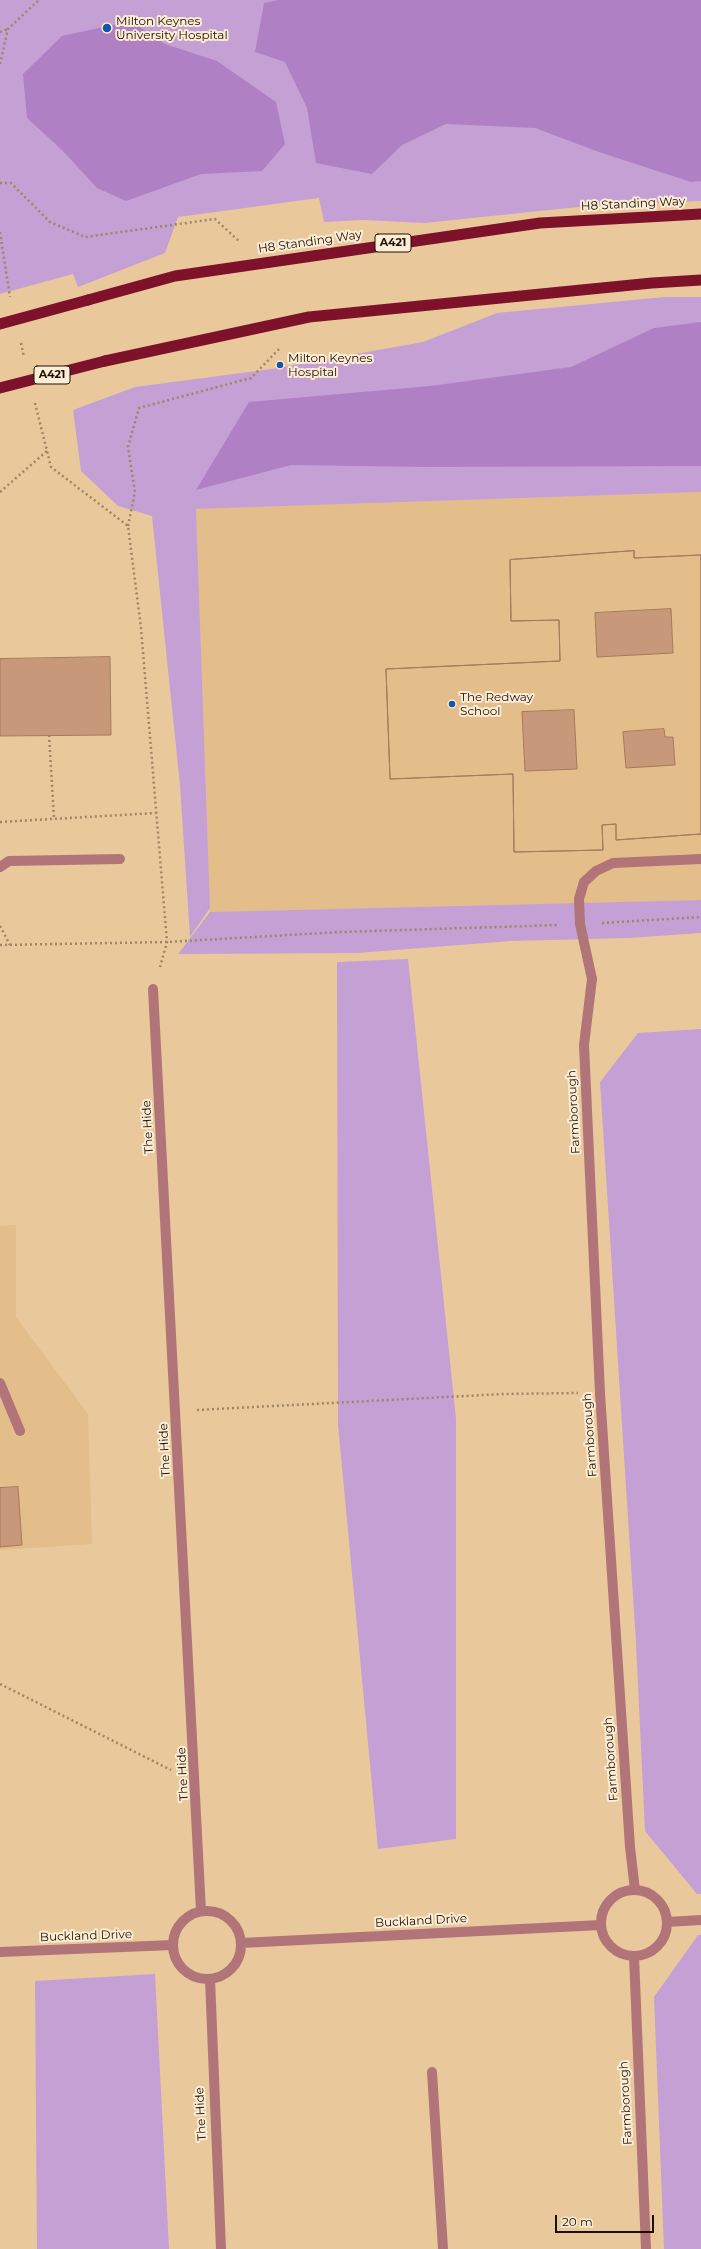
<!DOCTYPE html>
<style>
body{margin:0}
#map{position:relative;width:701px;height:2249px;overflow:hidden;background:#e9c99c;font-family:Montserrat,sans-serif}
canvas{display:block}
.scale{position:absolute;left:555px;top:2215px;width:99px;height:18px;box-sizing:border-box;border:2px solid #1b1001;border-top:0;padding-left:5px;font-size:12px;line-height:14px;white-space:nowrap;color:#1b1001;-webkit-text-stroke:3px #fdecd6;paint-order:stroke}
</style>
<div id="map">
<canvas width="701" height="2249"></canvas>
<div class="scale">20 m</div>
</div>
<script>
const g = document.querySelector('canvas').getContext('2d');
g.lineJoin = 'round';
function fillPath(path, color) {
  g.fillStyle = color;
  g.fill(path, 'evenodd');
}
function strokePath(path, color, width, dash) {
  g.strokeStyle = color;
  g.lineWidth = width;
  g.lineCap = dash ? 'butt' : 'round';
  g.setLineDash(dash || []);
  g.stroke(path);
}
function write(font, color, halo, rows, align = 'center') {
  g.font = font + ' Montserrat,sans-serif';
  g.lineWidth = 4;
  g.setLineDash([]);
  g.textBaseline = 'middle';
  g.strokeStyle = halo;
  g.fillStyle = color;
  for (const [text, x, y, turn = 0] of rows) {
    g.save();
    g.translate(x, y);
    g.rotate((+turn || 0) * Math.PI / 180);
    g.textAlign = isNaN(turn) ? turn : align;
    if (halo) g.strokeText(text, 0, 0);
    g.fillText(text, 0, 0);
    g.restore();
  }
}
const built = new Path2D(`
 M701,492V900L210,912L196,509Z
 M16,1225V1317L88,1414L92,1544L0,1550V1226Z`);
const green = new Path2D(`
 M0,0H701V201L598,205L424,223L363,220L324,222L319,198L178,217L165,253L78,287L73,274L0,294Z
 M665,297H701V492L196,509L210,908L190,937L180,785L152,516L118,506L81,471L73,410L135,387L272,369L423,342L497,313Z
 M701,900V933L629,938L511,941L357,953L178,954L210,912Z
 M408,959L456,1419V1839L378,1849L338,1425L337,962Z
 M701,1029V1894H697L645,1831L636,1643L600,1082L638,1033Z
 M698,1935H701V2249H664L654,1997Z
 M155,1974L169,2249H37L35,1981Z`);
const forest = new Path2D(`
 M278,0H701V181L691,182L599,152L535,128L446,124L402,145L372,174L316,163L307,108L285,62L255,52L264,3Z
 M131,21L165,44L217,61L276,102L285,144L262,171L201,174L126,201L97,188L62,150L27,118L23,74L62,36Z
 M701,322V466L425,467L291,465L196,490L249,402L430,386L571,367L654,328Z`);
const building = new Path2D(`
 M634,551V558L701,555V834L616,840V824L602,825L603,850L514,852L513,774L390,779L386,669L560,661L559,620L511,621L510,560ZM671,609L673,653L597,657L595,613ZM574,710L577,769L525,771L522,712ZM664,729L665,737H673L675,765L626,768L623,732Z
 M634,551V558L701,555V834L616,840V824L602,825L603,850L514,852L513,774L390,779L386,669L560,661L559,620L511,621L510,560Z
 M110,657L111,735L0,736V659Z
 M18,1487L22,1545L0,1547V1488Z`);
const path = new Path2D(`
 M0,32L8,29
 M0,64L8,29L39,0
 M0,183H11L50,222L85,237L215,219L240,242
 M0,232L10,297
 M21,343L24,357
 M35,403L51,467L128,526L141,628L167,942L160,967
 M0,492L47,451
 M128,526L135,492L128,447L139,408L251,378L280,348
 M49,735L54,818
 M0,822L156,813
 M602,923L701,917
 M0,926L10,945
 M0,945L167,942L341,932L559,925
 M197,1410L503,1394L578,1393
 M0,1684L171,1770`);
const service = new Path2D(`
 M0,867L9,861L120,859
 M592,979L580,924L579,899L584,882L596,871L613,863L701,859
 M0,1383L20,1431
 M432,2072L443,2249`);
const minor = new Path2D(`
 M592,979L584,1045L600,1393L630,1847L635,1890
 M153,989L201,1911
 M634,1956L646,2249
 M210,1979L221,2249`);
const tertiary = new Path2D(`
 M601 1923a33 33 0 1 1 66 0a33 33 0 1 1-66 0Z
 M173 1945a34 34 0 1 1 68 0a34 34 0 1 1-68 0Z
 M667,1922L701,1920
 M241,1943L601,1925
 M0,1952L173,1945`);
const trunk = new Path2D(`
 M88,300L175,276L540,223L701,214
 M105,361L309,317L652,283L701,280`);
const trunkBridge = new Path2D(`
 M0,324L88,300
 M0,388L105,361`);
const markers = [
 [107,28,5,"#1058a7"],
 [280,365,4,"#1058a7"],
 [452,704,4,"#1058a7"]
];
const shields = [
 [393,243,36],
 [52,375,36]
];
const shieldNames = [
 ["A421",393,243],
 ["A421",52,375]
];
const poiNames = [
 ["Milton Keynes",116,21],
 ["University Hospital",116,35],
 ["Milton Keynes",288,358],
 ["Hospital",288,372],
 ["The Redway",460,697],
 ["School",460,711]
];
const streetNames = [
 ["H8 Standing Way",633,204,-3],
 ["H8 Standing Way",310,242,-8],
 ["Farmborough",574,1112,-93],
 ["The Hide",148,1127,-93],
 ["Farmborough",590,1435,-94],
 ["The Hide",165,1450,-93],
 ["Farmborough",611,1759,-94],
 ["The Hide",183,1774,-93],
 ["Buckland Drive",421,1921,-3],
 ["Buckland Drive",86,1936,-2],
 ["Farmborough",626,2103,-93],
 ["The Hide",201,2114,-93]
];
fillPath(built, '#e3bd8a');
fillPath(green, '#c4a0d4');
fillPath(forest, '#af80c4');
fillPath(building, '#c7997a');
strokePath(building, '#a67a5c', 1);
strokePath(path, '#9e8664', 2.5, [2, 3]);
strokePath(service, '#b17579', 10);
strokePath(minor, '#b17579', 10);
strokePath(tertiary, '#b17579', 10);
strokePath(trunk, '#7e122b', 11);
strokePath(trunkBridge, '#7e122b', 11);
for (const [x, y, r, color] of markers) {
  const dot = new Path2D();
  dot.arc(x, y, r, 0, 2 * Math.PI);
  g.fillStyle = color;
  g.fill(dot);
  strokePath(dot, '#fdecd6', 1.5);
}
for (const [x, y, w] of shields) {
  const box = new Path2D();
  box.roundRect(x - w / 2, y - 9, w, 18, 3);
  g.fillStyle = '#fdecd6';
  g.fill(box);
  strokePath(box, '#1b1001', 1);
}
write('bold 11px', '#1b1001', null, shieldNames);
write('12px', '#1b1001', '#fdecd6', poiNames, 'left');
write('12px', '#1b1001', '#fdecd6', streetNames);
</script>
